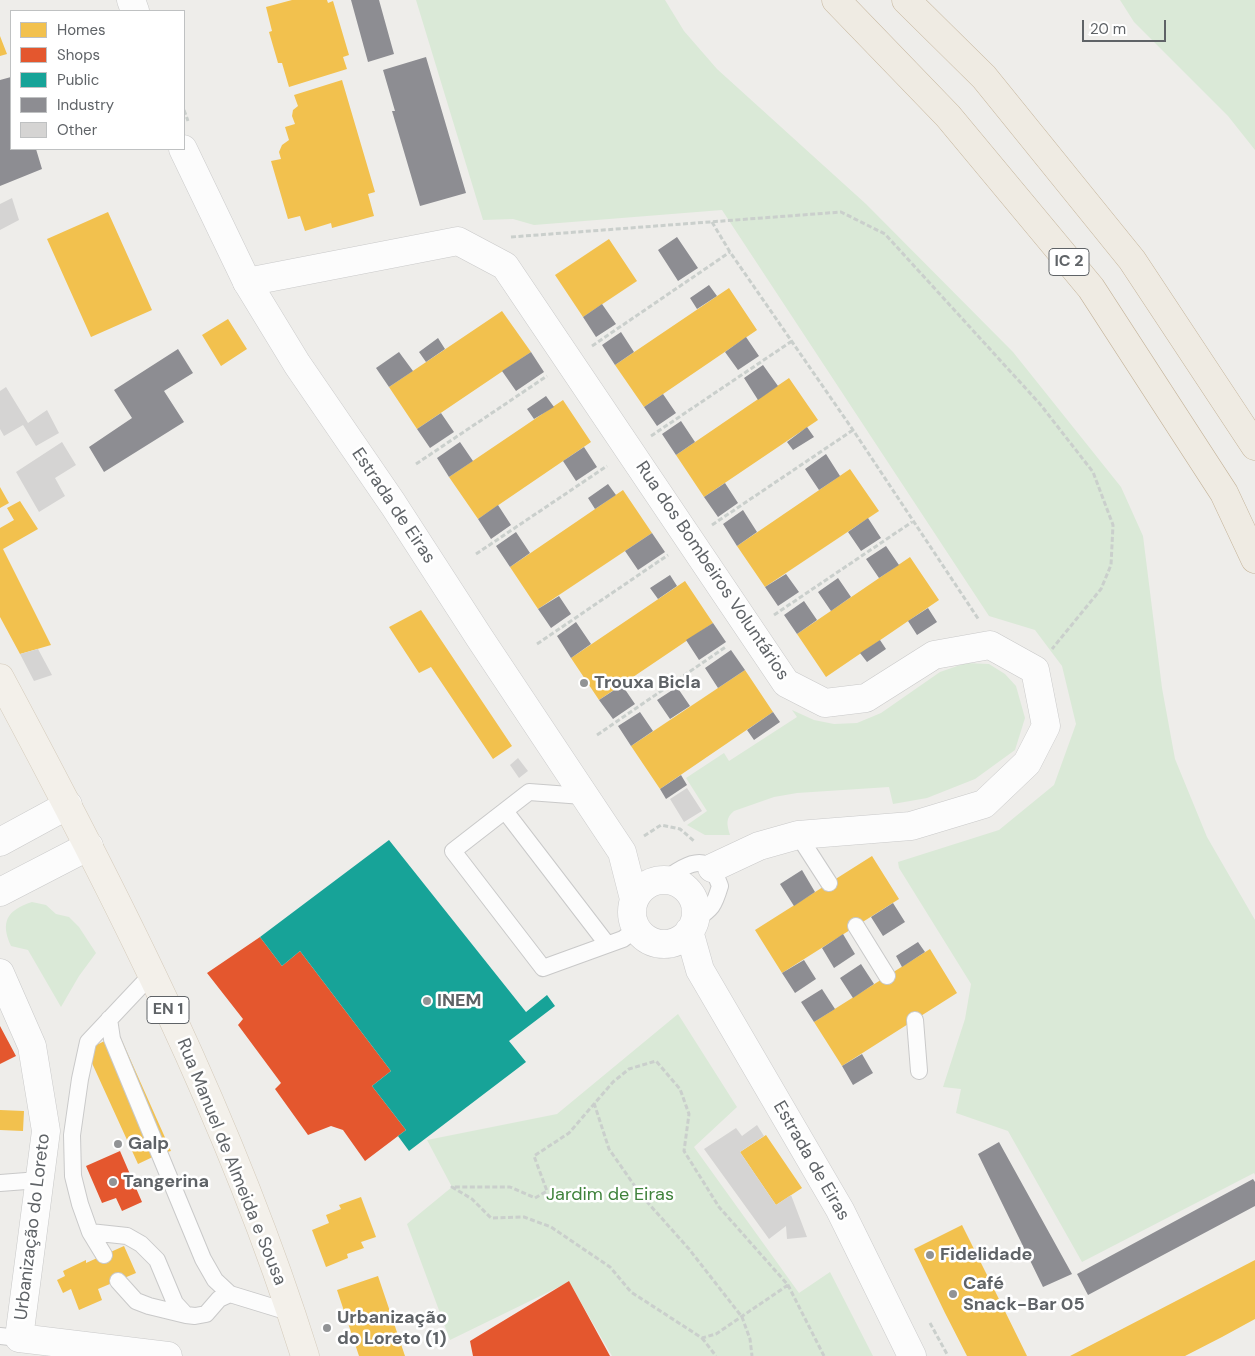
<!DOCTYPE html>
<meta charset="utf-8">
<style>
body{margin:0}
#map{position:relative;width:1255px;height:1356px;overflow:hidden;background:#eeedea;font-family:"DM Sans",sans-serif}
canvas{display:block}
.legend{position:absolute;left:10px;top:10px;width:175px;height:140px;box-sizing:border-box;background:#fff;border:1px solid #bfc1c2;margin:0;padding:6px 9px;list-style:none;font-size:15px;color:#5f6367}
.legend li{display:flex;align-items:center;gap:10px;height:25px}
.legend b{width:25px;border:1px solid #bfc1c2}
.scale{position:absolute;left:1082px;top:20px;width:84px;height:22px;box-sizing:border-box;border:2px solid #5f6367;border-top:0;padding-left:6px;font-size:15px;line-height:18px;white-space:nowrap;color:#5f6367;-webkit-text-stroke:4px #fff;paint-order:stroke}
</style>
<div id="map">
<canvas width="1255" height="1356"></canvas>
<ul class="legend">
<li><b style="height:14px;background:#f2c14e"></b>Homes</li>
<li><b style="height:14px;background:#e4572e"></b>Shops</li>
<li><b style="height:14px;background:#17a398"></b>Public</li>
<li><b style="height:14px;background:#8d8d92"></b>Industry</li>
<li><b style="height:14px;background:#d5d4d3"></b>Other</li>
</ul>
<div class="scale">20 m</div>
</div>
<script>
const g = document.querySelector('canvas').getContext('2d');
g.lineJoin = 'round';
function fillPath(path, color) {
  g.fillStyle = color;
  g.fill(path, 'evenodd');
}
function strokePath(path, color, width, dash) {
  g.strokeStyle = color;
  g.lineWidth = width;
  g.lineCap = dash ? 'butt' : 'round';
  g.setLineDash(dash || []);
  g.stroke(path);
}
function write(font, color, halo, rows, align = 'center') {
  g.font = font + ' "DM Sans",sans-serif';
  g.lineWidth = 5;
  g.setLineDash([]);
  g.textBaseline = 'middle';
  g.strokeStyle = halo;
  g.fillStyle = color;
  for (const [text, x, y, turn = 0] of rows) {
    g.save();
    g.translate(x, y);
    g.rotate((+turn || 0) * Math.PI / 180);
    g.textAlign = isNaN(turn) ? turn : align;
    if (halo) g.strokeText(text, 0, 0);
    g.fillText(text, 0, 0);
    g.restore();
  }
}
const green = new Path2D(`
 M416,0H665L684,31L717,69L866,204L1013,352L1121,487L1143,536L1162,688L1175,759L1207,837L1255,920V1175L1254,1173L1082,1262L1008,1131L956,1113L961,1089L943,1087L965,1019L971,984L899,868L898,862L999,830L1054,785L1076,724L1062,666L1035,630L989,616L722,210L534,225L513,219L483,220Z
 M1120,0H1255V150L1228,116L1134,22Z
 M966,663L989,664L1005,674L1016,686L1025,718L1015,750L975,779L927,798L893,804L889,787L797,793L774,797L734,811C725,818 727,825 730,835H705L687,825L707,811L686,778L724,753L729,761L797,717L792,710L814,720L834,724L857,723L881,713L940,672Z
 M32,902L46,905L56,914L69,917L79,927L96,953L79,976L61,1007L28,950L11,946C0,922 7,910 32,902Z
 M678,1014L737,1107L694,1147L799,1293L830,1272L873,1356H612L569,1282L450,1340L407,1224L452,1187L427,1140L557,1114Z`);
const homes = new Path2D(`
 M292,0H327L328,3L333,1L349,55L343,57L347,69L289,87L282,63H278L269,32L272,31L266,7Z
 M0,36L7,54L0,56Z
 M342,80L375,192L368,194L374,216L332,228L331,223L305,231L300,216L288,219L271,161L281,159L279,152L282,145L289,140L285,127L295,124L292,116L293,110L298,106L294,95Z
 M108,212L152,310L91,337L47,239Z
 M609,239L637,281L583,317L555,275Z
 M729,288L757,330L644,407L615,365Z
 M502,311L531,352L417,429L389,387Z
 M228,319L247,349L221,366L202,335Z
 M789,378L818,420L704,497L676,455Z
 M563,400L591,442L478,519L449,477Z
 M850,469L879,511L765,587L737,546Z
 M0,487L9,503L0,508Z
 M623,490L652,533L538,609L510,567Z
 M20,501L38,529L3,549L51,645L20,654L0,617V528L14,520L7,508Z
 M910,557L939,600L826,677L797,634Z
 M685,581L713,623L599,700L571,658Z
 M421,610L512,746L493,759L431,667L419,673L389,627Z
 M745,670L773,712L660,789L631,746Z
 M872,856L899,899L782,973L755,930Z
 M930,949L957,993L842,1066L814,1022Z
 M119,1034L171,1151L159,1154L138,1164L86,1050Z
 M0,1110L24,1111L23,1131L0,1130Z
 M766,1135L802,1188L776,1205L740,1152Z
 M361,1197L376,1237L361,1242L364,1248L347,1254L348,1258L326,1267L312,1230L329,1223L326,1215L341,1209L339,1205Z
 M962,1225L994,1289L1027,1356H967L945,1313L914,1249Z
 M124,1246L136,1273L98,1289L102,1300L79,1310L71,1289L63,1293L57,1280L65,1276L63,1271L86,1260V1263Z
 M1255,1260V1319L1222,1337L1185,1356H1070Z
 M378,1276L405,1356H359L337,1290Z`);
const shops = new Path2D(`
 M260,937L282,966L300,951L391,1071L372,1086L406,1130L365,1161L343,1130L331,1126L308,1135L275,1089L281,1083L238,1025L243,1019L207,973Z
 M0,1026L16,1056L0,1064Z
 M120,1151L142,1202L122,1211L116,1198L102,1203L86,1166Z
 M569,1281L610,1356H473L470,1341Z`);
const public = new Path2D(`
 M389,840L526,1012L547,995L555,1006L509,1041L526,1062L409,1151L398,1136L406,1130L372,1086L391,1071L300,951L282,966L260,937Z`);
const industry = new Path2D(`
 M351,0H379L394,54L368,62Z
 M426,57L466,193L420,206L392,111H395L383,70Z
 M11,77V149H36L42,169L0,186V80Z
 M677,237L698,268L678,281L658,250Z
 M709,285L717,296L697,309L690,298Z
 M602,304L616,324L596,337L583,317Z
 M621,332L634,352L615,365L602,345Z
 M746,337L759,356L738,370L725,352Z
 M438,338L445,349L426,362L419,352Z
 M178,349L193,373L164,391L184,422L104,472L89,447L132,418L114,390Z
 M399,352L413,371L389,387L376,368Z
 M531,352L544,372L516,391L502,371Z
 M763,365L778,386L758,400L744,378Z
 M663,394L676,413L657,426L644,407Z
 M546,396L554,407L534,419L527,409Z
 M441,413L454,432L430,448L417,429Z
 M681,421L695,442L676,455L662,434Z
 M807,427L814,437L793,450L787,442Z
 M460,442L473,461L449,477L437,458Z
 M584,447L597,467L576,481L563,461Z
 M826,454L840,476L819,490L805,469Z
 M725,483L738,503L718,517L704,497Z
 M608,484L616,495L595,509L588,498Z
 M498,505L511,525L491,539L478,519Z
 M743,510L757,532L737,546L723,524Z
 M868,518L881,538L861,551L848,532Z
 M516,532L530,553L510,567L496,546Z
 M652,533L665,552L638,570L625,551Z
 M886,546L899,565L879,578L866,559Z
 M786,574L799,592L778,606L765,587Z
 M670,575L677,586L658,599L650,588Z
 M838,578L851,597L831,611L818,592Z
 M559,596L571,614L551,628L538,609Z
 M804,601L817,620L797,634L784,615Z
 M928,608L937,622L917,635L908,621Z
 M576,622L591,644L571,658L557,636Z
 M713,623L726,642L699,660L686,640Z
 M880,640L886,649L867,662L860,653Z
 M731,650L745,670L718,688L705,668Z
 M622,685L635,704L613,719L599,700Z
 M677,687L690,706L670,719L657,700Z
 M640,712L653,731L631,746L618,726Z
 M773,712L780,722L754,740L747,730Z
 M681,775L687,785L666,799L660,789Z
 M802,870L815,892L794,906L780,884Z
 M893,903L905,922L883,936L871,917Z
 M843,934L855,954L834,968L822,948Z
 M918,942L925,952L902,967L896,956Z
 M804,960L816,979L795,993L782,973Z
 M861,964L874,984L853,998L840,978Z
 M822,989L835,1009L814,1022L801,1002Z
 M862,1054L873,1073L853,1085L842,1066Z
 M999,1142L1072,1274L1043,1287L978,1154Z
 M1253,1179L1255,1182V1206L1088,1295L1077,1274Z`);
const building = new Path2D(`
 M12,198L19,220L0,230V204Z
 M6,387L28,423L47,410L59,433L36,446L23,425L4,436L0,429V391Z
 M62,442L76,465L55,478L65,496L39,512L16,472Z
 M38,649L52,675L34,681L20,654Z
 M518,758L528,771L519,778L510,765Z
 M687,788L702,811L684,822L670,799Z
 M757,1125L764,1136L740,1152L776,1205L791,1195L807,1237L787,1239L786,1226L769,1239L704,1149L736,1128L742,1136Z`);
const path = new Path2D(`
 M184,110L188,121
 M712,222L730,252L853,430L979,620
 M511,237L841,212L885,234L1040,404L1093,472L1113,525L1111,565L1101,589L1052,649
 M592,346L730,252
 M651,436L792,341
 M416,464L547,376
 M712,525L853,430
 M476,554L607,466
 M774,615L912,522
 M537,644L668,555
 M597,735L727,646
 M644,836L661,825L680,829L694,841
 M594,1103L609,1149L641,1195L689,1249L742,1317L750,1339L752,1356
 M788,1285L716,1334L702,1338L631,1292L610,1267L551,1227L524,1217L491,1218L472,1199L452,1187H510L535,1198L547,1191L534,1156L569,1133L613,1082L629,1069L656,1061L680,1089L689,1114L684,1151L719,1207L788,1285L824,1356
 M930,1323L948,1356
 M702,1338L716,1356`);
const lane = new Path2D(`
 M583,796L529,792L453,851L543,968L623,939L636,929
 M505,811L607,944
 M798,835L829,883
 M663,880C676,873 697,854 711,868C715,872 718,881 720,886C714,906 712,909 695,920
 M856,926L887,976
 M152,974L88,1042L80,1079L72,1135L73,1176L80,1204L90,1232L127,1236L141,1244L157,1260L175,1303L186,1315L195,1316L206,1314L219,1299L230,1294L292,1313
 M109,1019L112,1039L203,1259L215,1280L230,1294
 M915,1020L919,1071
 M0,1183L39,1180
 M90,1232L104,1255
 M118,1281L136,1301L149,1306L186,1315
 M0,1336L19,1338`);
const street = new Path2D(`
 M247,282L458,241L505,266L786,683L825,703L866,698L934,655L990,645L1035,670L1046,726L1027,763L984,804L911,826L798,835L759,846L712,868
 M0,842L68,805
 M0,892L89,846
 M0,973L32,1046L46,1131L19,1338L168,1356`);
const secondary = new Path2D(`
 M131,0L135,11
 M183,149L247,282L297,364L393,504L479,637L622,852L634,899
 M632 912a32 32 0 1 1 64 0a32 32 0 1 1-64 0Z
 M689,931L700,970L840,1210L912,1356`);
const primary = new Path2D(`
 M0,678C117,896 231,1119 305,1356`);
const highway = new Path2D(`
 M836,0L948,116L1091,288L1224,493L1255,559
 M906,0L984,77L1132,260L1255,446`);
const markers = [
 [584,683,5,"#919395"],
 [427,1001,5,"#919395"],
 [118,1144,5,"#919395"],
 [113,1182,5,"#919395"],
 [930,1255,5,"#919395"],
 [953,1294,5,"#919395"],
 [327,1328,5,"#919395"]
];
const shields = [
 [1069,262,40],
 [168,1010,42]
];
const shieldNames = [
 ["IC 2",1069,262],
 ["EN 1",168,1010]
];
const streetNames = [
 ["Estrada de Eiras",393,506,56],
 ["Rua dos Bombeiros Voluntários",712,571,56],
 ["Estrada de Eiras",811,1161,60],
 ["Rua Manuel de Almeida e Sousa",231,1162,68],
 ["Urbanização do Loreto",33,1227,-83]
];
const poiNames = [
 ["Trouxa Bicla",594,683],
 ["INEM",437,1001],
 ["Galp",128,1144],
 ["Tangerina",123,1182],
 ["Fidelidade",940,1255],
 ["Café",963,1284],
 ["Snack-Bar 05",963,1305],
 ["Urbanização",337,1318],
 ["do Loreto (1)",337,1339]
];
const parkNames = [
 ["Jardim de Eiras",610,1195]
];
fillPath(green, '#dae9d7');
fillPath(homes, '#f2c14e');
fillPath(shops, '#e4572e');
fillPath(public, '#17a398');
fillPath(industry, '#8d8d92');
fillPath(building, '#d5d4d3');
strokePath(lane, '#c9c9c9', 18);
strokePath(street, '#c9c9c9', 29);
strokePath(secondary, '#cbcbcb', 29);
strokePath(primary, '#d4caba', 29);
strokePath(highway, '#c4b399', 29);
strokePath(path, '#cacfcc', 3, [5, 2.5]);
strokePath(lane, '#fcfcfc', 16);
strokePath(street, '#fcfcfc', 28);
strokePath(secondary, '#fcfcfc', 28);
strokePath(primary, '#f3f0ea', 28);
strokePath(highway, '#efebe3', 28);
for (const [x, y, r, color] of markers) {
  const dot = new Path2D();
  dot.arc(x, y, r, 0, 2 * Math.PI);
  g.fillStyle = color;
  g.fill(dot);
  strokePath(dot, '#fff', 2);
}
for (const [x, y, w] of shields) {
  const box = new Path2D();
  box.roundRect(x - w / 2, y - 13.5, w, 27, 4);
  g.fillStyle = '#fff';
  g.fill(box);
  strokePath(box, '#5f6367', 1);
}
write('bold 16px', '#5f6367', null, shieldNames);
write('18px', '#5f6367', '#fff', streetNames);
write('bold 18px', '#5f6367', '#fff', poiNames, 'left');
write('18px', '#3f823b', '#fff', parkNames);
</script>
